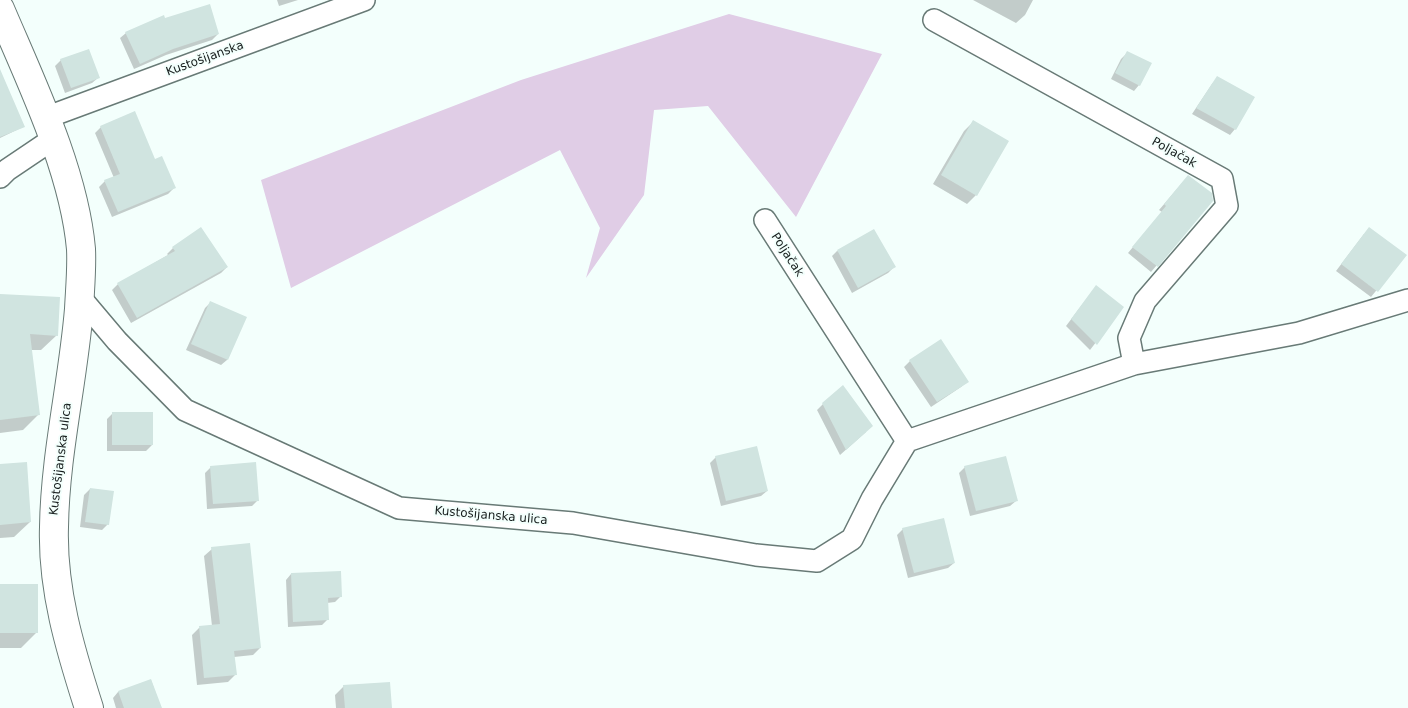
<!DOCTYPE html>
<meta charset="utf-8">
<style>
body{margin:0}
canvas{display:block;background:#f3fffc}
</style>
<canvas width="1408" height="708"></canvas>
<script>
const g = document.querySelector('canvas').getContext('2d');
g.lineJoin = 'round';
function fillPath(path, color) {
  g.fillStyle = color;
  g.fill(path, 'evenodd');
}
function strokePath(path, color, width, dash) {
  g.strokeStyle = color;
  g.lineWidth = width;
  g.lineCap = dash ? 'butt' : 'round';
  g.setLineDash(dash || []);
  g.stroke(path);
}
function write(font, color, halo, rows, align = 'center') {
  g.font = font + ' "DejaVu Sans",sans-serif';
  g.lineWidth = 4;
  g.setLineDash([]);
  g.textBaseline = 'middle';
  g.strokeStyle = halo;
  g.fillStyle = color;
  for (const [text, x, y, turn = 0] of rows) {
    g.save();
    g.translate(x, y);
    g.rotate((+turn || 0) * Math.PI / 180);
    g.textAlign = isNaN(turn) ? turn : align;
    if (halo) g.strokeText(text, 0, 0);
    g.fillText(text, 0, 0);
    g.restore();
  }
}
const green = new Path2D(`
 M729,14L882,54L796,217L708,106L654,110L644,195L586,278L600,228L560,150L291,288L261,180L521,80Z`);
const shadow = new Path2D(`
 M277,0H298L279,6Z
 M973,0H1033L1025,15L1016,23Z
 M126,33L218,34L212,40L166,55L134,69L120,38Z
 M1127,53L1139,85L1134,91L1111,79L1121,59Z
 M61,60L98,78L92,83L65,93L55,66Z
 M1217,78L1235,129L1230,135L1192,114L1212,84Z
 M0,92L23,127L0,138Z
 M973,122L976,195L967,204L933,184L964,131Z
 M101,127L155,161L174,188L168,194L112,217L99,187L105,181L114,178L95,133Z
 M1183,182L1212,200L1151,272L1128,253L1162,212L1159,210Z
 M1364,234L1405,255L1371,297L1336,271Z
 M173,248L227,267L221,273L131,323L112,290L118,284L168,255L167,254Z
 M837,251L894,267L888,273L852,293L832,256Z
 M1091,293L1123,307L1090,350L1066,326Z
 M0,295L57,335L41,350H31L39,414L23,430L0,433Z
 M210,303L245,318L227,360L221,365L186,350L205,308Z
 M910,361L967,382L961,387L931,407L904,367Z
 M823,404L866,432L840,455L817,410Z
 M112,414L152,445L146,451H107V419Z
 M716,457L767,491L761,496L721,506L710,463Z
 M0,465L30,522L14,537L0,538Z
 M211,467L258,500L252,506L207,509L205,473Z
 M965,467L1016,501L1010,506L970,516L959,473Z
 M90,489L108,524L102,530L80,527L84,495Z
 M903,529L954,563L948,568L908,578L897,535Z
 M212,549L260,648L253,655L234,657L236,674L228,682L197,685L192,635L199,628L212,626L204,556Z
 M291,574L341,596L335,602L327,603L328,619L322,625L288,627L286,580Z
 M0,586L37,632L21,648H0Z
 M151,680L161,708H116L113,698L118,692Z
 M344,686L390,708H336L335,695Z`);
const building = new Path2D(`
 M210,4L219,34L173,49L140,64L125,32L164,15L165,18Z
 M89,49L100,78L71,88L60,59Z
 M1127,51L1152,63L1140,86L1115,73Z
 M0,69L25,127L0,137Z
 M1217,76L1255,97L1236,130L1196,108Z
 M135,111L155,159L162,156L176,188L118,212L104,180L120,174L100,126Z
 M973,120L1009,141L977,196L941,175Z
 M1188,175L1212,193L1213,201L1158,267L1132,247L1166,206L1164,204Z
 M201,227L228,267L137,318L117,283L175,251L172,247Z
 M1369,227L1407,255L1378,292L1341,264Z
 M874,229L896,267L858,288L837,250Z
 M1096,285L1124,307L1097,345L1071,319Z
 M0,294L60,297L58,336L30,334L40,415L0,420Z
 M210,301L247,317L228,360L191,344Z
 M941,339L969,382L937,402L909,360Z
 M843,385L873,426L846,450L822,403Z
 M112,412H153V445H112Z
 M757,446L768,491L726,501L715,456Z
 M1006,456L1018,501L976,511L964,466Z
 M27,462L31,522L0,525V464Z
 M256,462L259,501L213,504L210,466Z
 M90,488L114,491L109,525L85,522Z
 M944,518L955,563L914,573L902,528Z
 M250,543L261,648L234,651L237,675L204,678L199,626L220,624L211,547Z
 M341,571L342,597L328,598L329,620L293,622L291,573Z
 M0,584H38V633H0Z
 M151,679L162,708H124L118,691Z
 M390,682L392,708H345L343,685Z`);
const street = new Path2D(`
 M45,118L364,0
 M0,177L7,170L53,139
 M765,220L907,441
 M79,296L117,341L185,410L399,508L573,523L756,555L817,561L852,539L872,499L907,441
 M1134,364L1299,333L1408,300
 M907,441L1134,364L1129,338L1145,301L1227,206L1222,179L934,20`);
const secondary = new Path2D(`
 M0,9C31,82 74,170 81,249C82,268 80,289 79,309C73,382 55,454 54,527C52,589 70,649 89,708`);
const streetNames = [
 ["Kustošijanska",205,59,-20],
 ["Poljačak",1174,153,29],
 ["Poljačak",787,255,57],
 ["Kustošijanska ulica",61,459,-83],
 ["Kustošijanska ulica",491,516,5]
];
fillPath(green, '#e0cde6');
fillPath(shadow, '#0003');
fillPath(building, '#d0e4e0');
strokePath(street, '#687a76', 24);
strokePath(secondary, '#687a76', 30);
strokePath(street, '#fff', 21);
strokePath(secondary, '#fff', 28);
write('12px', '#171e1d', '#f3fffc', streetNames);
</script>
